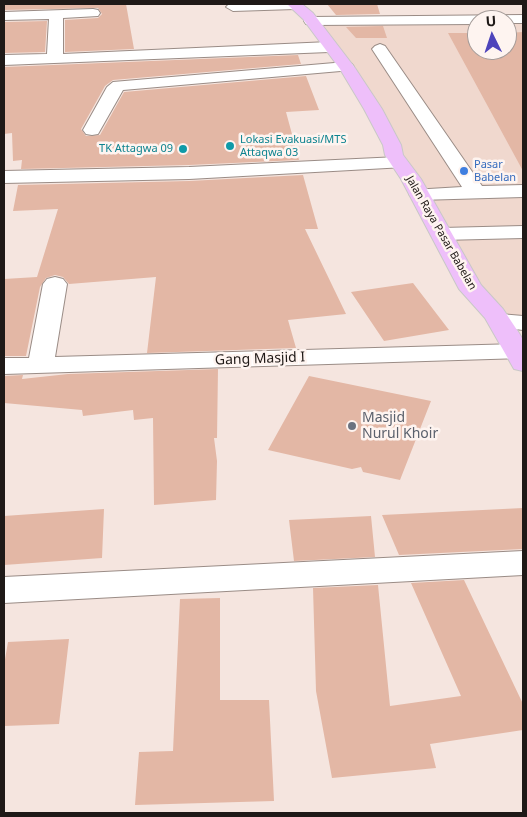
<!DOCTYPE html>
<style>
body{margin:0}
#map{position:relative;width:527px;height:817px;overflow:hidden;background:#f5e5df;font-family:"Noto Sans",sans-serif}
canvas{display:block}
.frame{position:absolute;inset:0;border:5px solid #1f1917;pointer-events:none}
.north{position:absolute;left:467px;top:10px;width:50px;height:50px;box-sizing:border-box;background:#fef4f0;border:1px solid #a59c99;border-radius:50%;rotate:356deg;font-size:14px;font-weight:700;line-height:20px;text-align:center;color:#1f1917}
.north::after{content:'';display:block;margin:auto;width:18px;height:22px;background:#4e44bb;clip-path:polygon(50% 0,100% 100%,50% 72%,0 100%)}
</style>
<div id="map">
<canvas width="527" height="817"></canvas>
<div class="frame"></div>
<div class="north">U</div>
</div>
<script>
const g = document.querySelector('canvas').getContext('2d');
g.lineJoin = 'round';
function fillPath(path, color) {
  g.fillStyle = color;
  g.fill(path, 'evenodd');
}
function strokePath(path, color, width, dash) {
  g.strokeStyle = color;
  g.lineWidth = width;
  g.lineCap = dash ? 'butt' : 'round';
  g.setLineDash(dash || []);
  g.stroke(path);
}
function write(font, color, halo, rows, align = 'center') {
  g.font = font + ' "Noto Sans",sans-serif';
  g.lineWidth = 5;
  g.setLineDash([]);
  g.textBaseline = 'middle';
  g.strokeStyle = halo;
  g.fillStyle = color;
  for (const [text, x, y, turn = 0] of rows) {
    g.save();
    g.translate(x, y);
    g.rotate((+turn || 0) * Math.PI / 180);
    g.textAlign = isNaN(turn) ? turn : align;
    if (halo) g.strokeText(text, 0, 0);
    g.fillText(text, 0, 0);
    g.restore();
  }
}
const built = new Path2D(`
 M523,19V323L500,321L311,21ZM477,20H507V50H477Z`);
const building = new Path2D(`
 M4,4H126L134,49L65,52V20L98,18L102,14L98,8L4,10Z
 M327,4H377L380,14L336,15Z
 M47,21L45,52L4,53V22Z
 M383,26L387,38H356L346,27Z
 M523,32V171L448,33H477V50H507V33Z
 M298,55L301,64L113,80L105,86L81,129L86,136L100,135L124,92L306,76L319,110L286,112L299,160L189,165L21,169L22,160L13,161L12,133L4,134V67Z
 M303,175L318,229H305L346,314L288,320L296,348L147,353L156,277L69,284L63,277L55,275L46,278L40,287L26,356H4V279L37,277L58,209L13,211L18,185L189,181Z
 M413,283L449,330L384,341L351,292Z
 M218,369L217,438H214L217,461L216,500L154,505L153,418L134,420L133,410L83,416L82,410L4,403V376L23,375L22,379L68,374Z
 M309,376L431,401L400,480L363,472L361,467L352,469L268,450Z
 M523,508V549L399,555L382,515Z
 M104,509L102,558L4,565V516Z
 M371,516L375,557L294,561L289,520Z
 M464,580L523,704V730L430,744L436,768L332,778L316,691L313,588L378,585L390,706L461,696L411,583Z
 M220,598V700H269L274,801L135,805L139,752L173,751L180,599Z
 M69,639L59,724L4,726V665L8,642Z`);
const minor = new Path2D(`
 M229,4H301L302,5L295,9L233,11L226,7Z
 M93,9L98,10L100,13L98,16L63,18V54L329,42L334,44L337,47L334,50L329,52L4,65V55L47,54L49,19L4,20V12Z
 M523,15V23H507V20H477V24L311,25L306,24L304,21L306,18L311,17Z
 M380,44L385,46L482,186L523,185V197L419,200L412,198L409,194L412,190L462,187L372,49L375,46Z
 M346,62L352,64L354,67L352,70L123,90L98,134L92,135L86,134L83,130L107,87L113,82Z
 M398,157L405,159L408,163L405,167L189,179L4,183V171L189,167Z
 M523,226V238L442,240L434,239L431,234L434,229L442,228Z
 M55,277L63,279L67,284L55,357L517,344L523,346V358L4,374V358H29L43,284L47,279Z
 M500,314L523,316V330L491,326L488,321L491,316Z
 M523,551V575L4,603V577Z`);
const major = new Path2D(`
 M287,4H302L313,13L355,68L382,109L401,145L403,155L421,179L481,285L503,309L519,333L523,340V371L514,369L485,318L459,289L401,179L385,155L383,145L364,109L340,69L303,19Z`);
const markers = [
 [230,146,5,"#0f9aa8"],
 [183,149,5,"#0f9aa8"],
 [464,171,5,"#3f7fe0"],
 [352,426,5,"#6b7280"]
];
const farCulturenames = [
 ["Lokasi Evakuasi/MTS",240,140],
 ["Attaqwa 03",240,153],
 ["TK Attagwa 09",173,149,"right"]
];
const farShopnames = [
 ["Pasar",474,165],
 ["Babelan",474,178]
];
const farStreetnames = [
 ["Jalan Raya Pasar Babelan",441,233,60]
];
const streetNames = [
 ["Gang Masjid I",260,359,-2]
];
const worshipNames = [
 ["Masjid",362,418],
 ["Nurul Khoir",362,434]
];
fillPath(built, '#f0d8ce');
fillPath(building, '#e3b7a5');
strokePath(minor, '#9a8c86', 2);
strokePath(major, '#c9c8c7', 2);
fillPath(minor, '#fff');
fillPath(major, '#eebffa');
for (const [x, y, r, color] of markers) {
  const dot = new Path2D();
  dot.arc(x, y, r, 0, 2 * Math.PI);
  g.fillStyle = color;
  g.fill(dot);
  strokePath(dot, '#fef4f0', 2);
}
write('11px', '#0d838f', '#fef4f0', farCulturenames, 'left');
write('11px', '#366cbe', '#fef4f0', farShopnames, 'left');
write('11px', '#1f1917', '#fef4f0', farStreetnames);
write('14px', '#1f1917', '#fef4f0', streetNames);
write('14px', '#5b616d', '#fef4f0', worshipNames, 'left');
</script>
